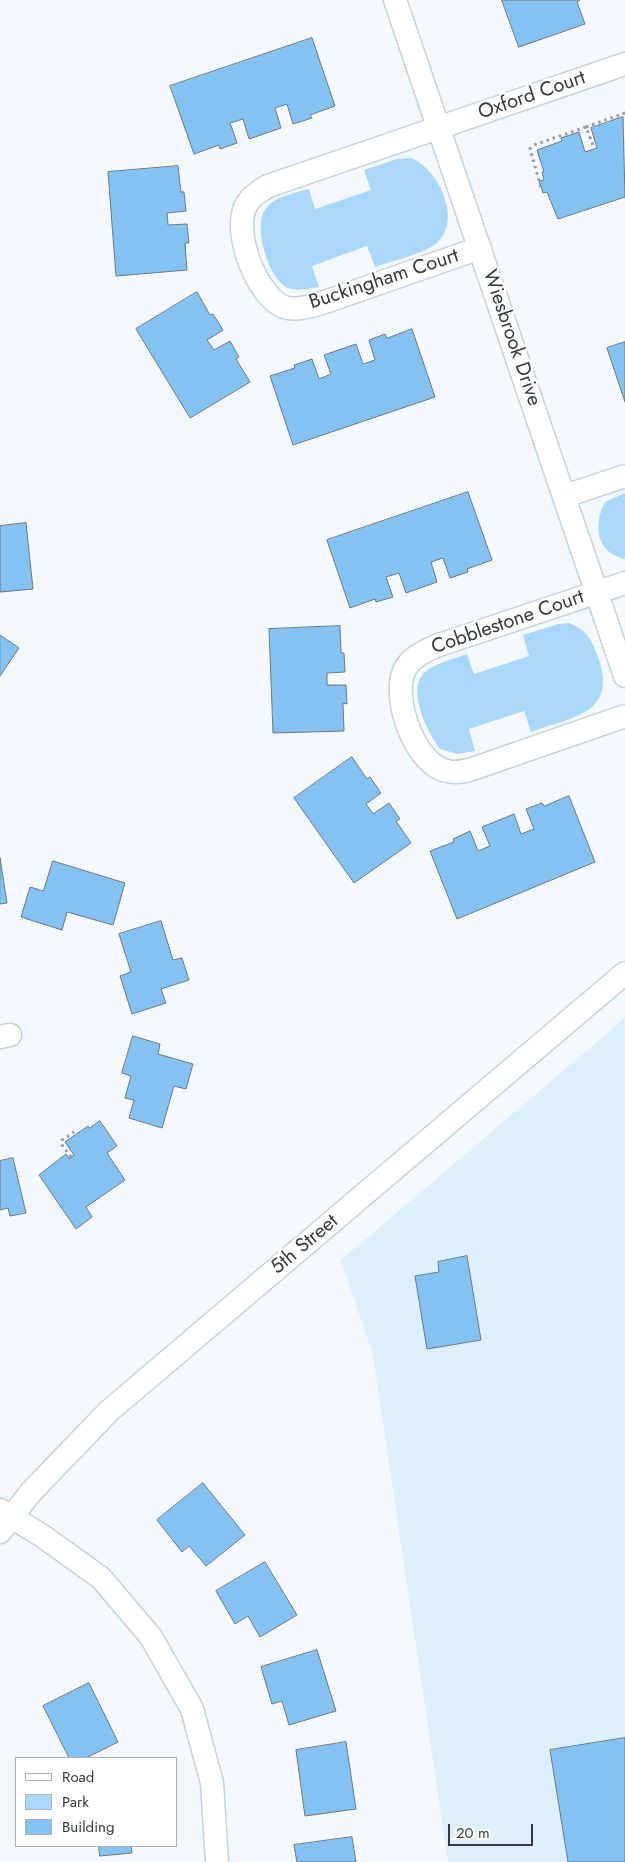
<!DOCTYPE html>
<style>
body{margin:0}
#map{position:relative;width:625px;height:1862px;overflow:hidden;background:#f3f8fd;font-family:Jost,sans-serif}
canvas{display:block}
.legend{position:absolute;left:15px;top:1757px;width:162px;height:90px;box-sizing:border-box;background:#fff;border:1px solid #adb0b1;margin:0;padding:6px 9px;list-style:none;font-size:15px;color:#33393d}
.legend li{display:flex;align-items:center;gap:10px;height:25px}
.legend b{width:25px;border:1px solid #adb0b1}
.scale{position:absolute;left:448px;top:1824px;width:85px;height:22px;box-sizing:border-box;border:2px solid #33393d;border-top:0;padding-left:6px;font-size:15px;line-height:18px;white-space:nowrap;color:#33393d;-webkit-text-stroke:4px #fff;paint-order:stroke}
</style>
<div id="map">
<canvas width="625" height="1862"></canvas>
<ul class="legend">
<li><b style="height:6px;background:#fff"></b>Road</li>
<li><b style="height:14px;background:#aad8fc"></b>Park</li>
<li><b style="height:14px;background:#84c3f1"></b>Building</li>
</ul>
<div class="scale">20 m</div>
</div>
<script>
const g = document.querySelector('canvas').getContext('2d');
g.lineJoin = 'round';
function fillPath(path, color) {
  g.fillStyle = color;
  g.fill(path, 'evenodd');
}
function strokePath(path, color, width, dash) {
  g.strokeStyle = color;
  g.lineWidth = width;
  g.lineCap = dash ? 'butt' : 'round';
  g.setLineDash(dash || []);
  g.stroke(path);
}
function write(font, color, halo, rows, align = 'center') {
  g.font = font + ' Jost,sans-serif';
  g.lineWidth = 5;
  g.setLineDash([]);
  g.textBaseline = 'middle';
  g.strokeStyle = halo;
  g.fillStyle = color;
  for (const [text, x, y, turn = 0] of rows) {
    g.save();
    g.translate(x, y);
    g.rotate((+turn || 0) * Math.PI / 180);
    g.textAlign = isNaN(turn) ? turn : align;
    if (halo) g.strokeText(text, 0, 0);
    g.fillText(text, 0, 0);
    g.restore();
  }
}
const built = new Path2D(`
 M625,1018V1862H448L373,1355L341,1260Z`);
const green = new Path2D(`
 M411,158C437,168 462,217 439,241C428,253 391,261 375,267L367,246L312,266L319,287C308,289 291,293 282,284C267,272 252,222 267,207C277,196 295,193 309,189L315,209L371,190L364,170L397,159Z
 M625,493V559C596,553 593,525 605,502Z
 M569,623C586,629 592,640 598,657C618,714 574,716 531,732L524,711L469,729L475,751L458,754L440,749C428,733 406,690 424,673C434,663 454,659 467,654L474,674L529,656L523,635L558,624Z`);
const building = new Path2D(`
 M502,0H580L577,2L585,24L519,47Z
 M312,38L335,106L310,115L312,118L293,124L287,104L275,108L281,128L249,139L243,119L230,123L237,143L220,149L219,145L194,154L170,86Z
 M623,117L625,197L558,219L547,192L543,193L539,181L544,180L542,172H544L537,150L562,141L561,138L579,132L585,152L597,148L591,128Z
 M178,166L181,192H184L186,211L167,213L168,225L187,224L189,243H185L187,270L116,276L108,172Z
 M197,292L210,315L213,314L223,330L207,340L214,350L230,341L239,357L236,359L250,382L190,418L136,329Z
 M412,329L435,397L293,445L270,376L295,368L294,365L312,359L319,379L331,374L324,355L356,344L363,364L375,360L369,340L385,334L387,338Z
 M625,342V402L607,348Z
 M468,492L492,560L467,569L468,572L450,578L443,558L431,562L437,582L406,593L399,573L386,577L393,597L376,602L375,599L350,608L327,540Z
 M26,523L33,589L0,592V526Z
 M340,626L341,653H344L345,672L327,673V685H346L347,704L343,703L344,731L273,733L269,629Z
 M0,635L19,648L0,676Z
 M352,757L367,779L370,777L381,793L366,804L373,814L389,803L400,819L396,821L411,843L354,883L294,798Z
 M569,796L595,862L457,919L430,851L454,842L453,839L470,831L478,851L490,846L482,827L514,814L521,834L534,829L526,809L542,803L544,806Z
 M0,858L7,903L0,904Z
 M53,861L125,883L113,925L67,912L62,930L21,917L30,887L43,891Z
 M161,921L173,960L182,958L189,980L161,989L166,1003L132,1014L120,976L131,972L119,934Z
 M133,1036L160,1044L158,1054L193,1064L186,1089L174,1086L162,1128L129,1118L134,1100L125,1098L131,1076L122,1073Z
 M100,1121L117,1146L107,1153L125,1180L86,1207L92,1217L76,1229L39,1175L66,1154L69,1159L74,1155L65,1142L88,1126L89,1128Z
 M13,1158L26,1213L10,1216L8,1208L0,1210V1161Z
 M467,1256L481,1340L427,1349L415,1276L439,1272L438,1262Z
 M203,1483L245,1535L206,1566L189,1546L182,1552L157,1520Z
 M265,1562L297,1615L260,1637L248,1616L235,1624L216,1591Z
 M317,1650L336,1711L289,1725L282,1701L272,1704L261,1667Z
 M89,1683L118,1742L86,1758H69L43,1706Z
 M625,1738V1862H568L550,1750Z
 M346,1742L356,1809L305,1816L296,1750Z
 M352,1837L356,1862H297L294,1845Z
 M99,1846H131L132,1853L100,1856Z`);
const path = new Path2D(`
 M586,127L625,113
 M541,187L530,149L534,145L586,127L594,148
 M71,1157L62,1145V1140L74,1132`);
const street = new Path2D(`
 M395,0L625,676
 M480,248L322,303C310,306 297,311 284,307C257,296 235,237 244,210C248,198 258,192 268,186L625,64
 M565,496L625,476
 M625,583L436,646C423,652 410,658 404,671C392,699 415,765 447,771C458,774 470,770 481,766L625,716
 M0,1037L10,1035
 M0,1510L41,1535L101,1578L151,1637L192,1709L212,1783L217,1862
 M0,1532L31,1492L109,1411L625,973`);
const streetNames = [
 ["Oxford Court",532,96,-19],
 ["Buckingham Court",384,280,-18],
 ["Wiesbrook Drive",511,338,71],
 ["Cobblestone Court",508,623,-19],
 ["5th Street",305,1245,-40]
];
fillPath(built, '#deeffc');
fillPath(green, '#aad8fc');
fillPath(building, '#84c3f1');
strokePath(building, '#6b7781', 1);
strokePath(street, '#c4d2dd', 25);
strokePath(path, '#959a9f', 3, [2.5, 4]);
strokePath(street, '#fff', 22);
write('20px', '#33393d', '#fff', streetNames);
</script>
